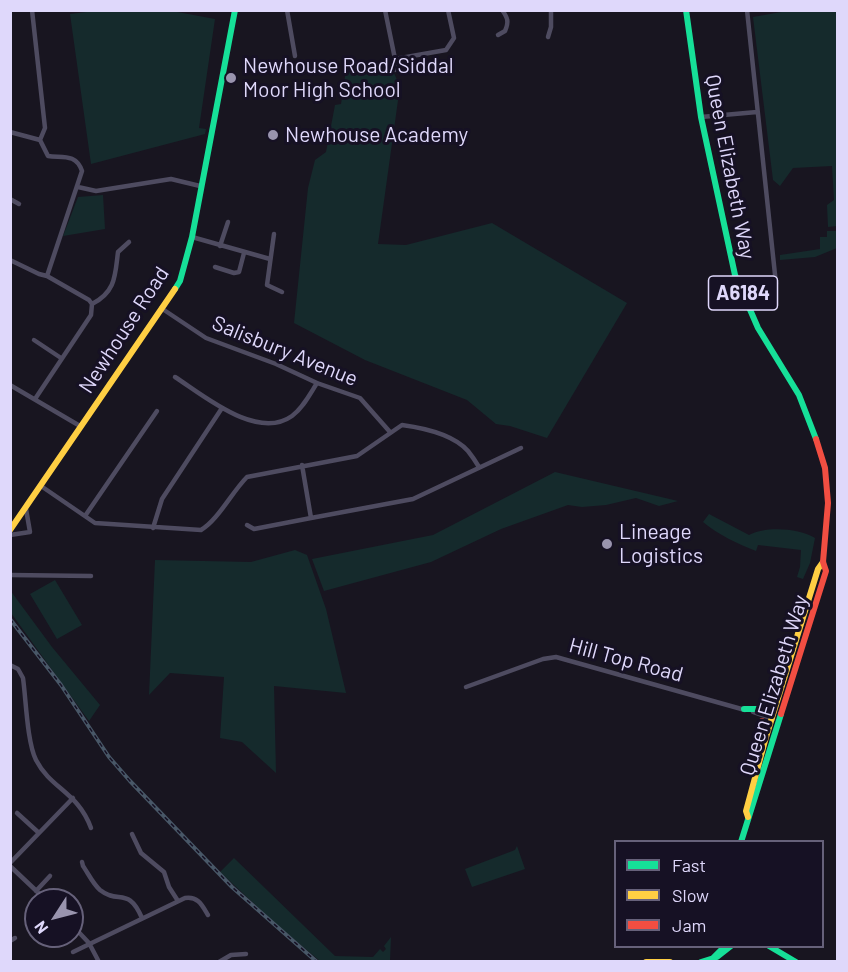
<!DOCTYPE html>
<style>
body{margin:0}
#map{position:relative;width:848px;height:972px;overflow:hidden;background:#181520;font-family:Barlow,sans-serif}
canvas{display:block}
.frame{position:absolute;inset:0;border:12px solid #dfd8fb;pointer-events:none}
.legend{position:absolute;left:614px;top:840px;width:210px;height:108px;box-sizing:border-box;background:#161124;border:2px solid #66617a;margin:0;padding:8px 10px;list-style:none;font-size:18px;color:#dfd8fb}
.legend li{display:flex;align-items:center;gap:12px;height:30px}
.legend b{width:30px;border:2px solid #66617a}
.north{position:absolute;left:24px;top:888px;width:60px;height:60px;box-sizing:border-box;background:#161124;border:2px solid #66617a;border-radius:50%;rotate:234deg;font-size:16px;font-weight:700;line-height:24px;text-align:center;color:#dfd8fb}
.north::after{content:'';display:block;margin:auto;width:21px;height:27px;background:#9994ae;clip-path:polygon(50% 0,100% 100%,50% 72%,0 100%)}
</style>
<div id="map">
<canvas width="848" height="972"></canvas>
<div class="frame"></div>
<ul class="legend">
<li><b style="height:8px;background:#16e098"></b>Fast</li>
<li><b style="height:8px;background:#ffcf43"></b>Slow</li>
<li><b style="height:8px;background:#f24e42"></b>Jam</li>
</ul>
<div class="north">N</div>
</div>
<script>
const g = document.querySelector('canvas').getContext('2d');
g.lineJoin = 'round';
function fillPath(path, color) {
  g.fillStyle = color;
  g.fill(path, 'evenodd');
}
function strokePath(path, color, width, dash) {
  g.strokeStyle = color;
  g.lineWidth = width;
  g.lineCap = dash ? 'butt' : 'round';
  g.setLineDash(dash || []);
  g.stroke(path);
}
function write(font, color, halo, rows, align = 'center') {
  g.font = font + ' Barlow,sans-serif';
  g.lineWidth = 6;
  g.setLineDash([]);
  g.textBaseline = 'middle';
  g.strokeStyle = halo;
  g.fillStyle = color;
  for (const [text, x, y, turn = 0] of rows) {
    g.save();
    g.translate(x, y);
    g.rotate((+turn || 0) * Math.PI / 180);
    g.textAlign = isNaN(turn) ? turn : align;
    if (halo) g.strokeText(text, 0, 0);
    g.fillText(text, 0, 0);
    g.restore();
  }
}
const green = new Path2D(`
 M103,10L172,11L215,19L199,128L206,129L205,134L91,164L70,14Z
 M787,11H837V226L828,227L827,205L834,200L832,166L793,168L780,186L773,180L753,17Z
 M391,67L400,86L378,244L406,245L492,223L627,303L547,438L510,426L496,424L467,400L365,360L294,323L308,188L315,160L326,152L335,105L341,104L346,70Z
 M103,195L105,229L63,236L78,197Z
 M827,231H837V248L815,257L780,260V255L820,249V237H827Z
 M555,472L678,501L659,506L636,498L606,505L582,507L568,505L501,529L431,562L324,591L312,559L433,535Z
 M709,514L749,535C765,526 799,528 815,538L810,563L803,579L797,577L800,567L801,550L758,545L756,551C736,543 719,535 703,522Z
 M295,550L307,555L326,609L346,693L274,686L276,773L242,742L220,738L224,677L170,673L149,695L155,560L251,562Z
 M55,580L82,625L57,639L30,594Z
 M10,590L52,647L100,705L89,721L11,613Z
 M517,846L525,869L472,887L465,869L515,850Z
 M234,858L335,956L373,957L380,949L383,952L386,949L384,946L391,937L390,961H320L278,926L220,872Z`);
const street = new Path2D(`
 M32,10L45,128L40,140
 M287,10L295,56
 M385,10L395,59V70
 M747,10L776,284
 M498,35L505,31C509,22 508,18 502,10
 M548,37L551,27V10
 M395,59L446,50L454,38L448,10
 M701,117L757,112
 M10,132L40,140
 M40,140L48,156C62,158 76,153 82,171L47,276
 M78,187L96,191L171,179L200,186
 M10,199L19,204
 M274,234L267,285L282,292
 M192,237L270,259
 M220,246L228,222
 M10,260L39,274L47,276L89,300L92,304
 M215,267L234,273L239,272L244,253
 M161,308L206,338L276,364L317,383L360,398L390,432
 M34,340L61,358
 M175,377C203,395 257,441 292,416C303,408 310,394 317,383
 M10,385L80,426
 M35,399L91,315L92,304C116,292 115,275 118,252L129,242
 M41,486L95,523L201,530C218,520 232,492 247,477L357,456L402,425C424,428 453,434 468,451C472,456 476,462 479,467
 M85,516L157,411
 M311,518L413,499L521,448
 M247,525L254,529L311,518L302,465
 M153,528L162,499L222,408
 M10,535L30,532L26,509
 M10,575L91,576
 M10,665L18,669L23,678C26,699 27,742 36,760C51,789 78,792 91,828
 M466,687L543,659L556,657L745,710
 M753,712L773,719
 M17,813L39,833
 M132,834L141,853L164,872L169,887L178,901
 M82,862L83,866C88,873 93,884 100,890C119,905 128,886 142,918
 M10,863L73,798
 M10,866L46,900
 M36,891L50,876
 M72,925L89,943L99,962
 M10,941L15,938
 M73,952L185,898C198,896 202,905 208,915
 M219,962L231,955L246,954`);
const fast = new Path2D(`
 M686,10L701,117L735,275L758,328L799,395L816,439
 M175,289L180,281L192,237L235,10
 M744,709H762L776,699
 M741,842L781,714
 M769,946L796,962
 M712,959L725,946
 M701,962L717,957L731,946`);
const slow = new Path2D(`
 M10,530L175,289
 M748,817L746,811L766,737L818,569L823,562
 M646,962H670`);
const jam = new Path2D(`
 M781,714L826,571L823,562L828,503L825,468L816,439
 M762,721L765,734`);
const rail = new Path2D(`
 M10,619L61,685L109,757L130,781L232,887L317,962`);
const markers = [
 [231,78,6,"#9994ae"],
 [273,135,6,"#9994ae"],
 [607,544,6,"#9994ae"]
];
const shields = [
 [743,293,69]
];
const shieldNames = [
 ["A6184",743,293]
];
const poiNames = [
 ["Newhouse Road/Siddal",243,66],
 ["Moor High School",243,90],
 ["Newhouse Academy",285,135],
 ["Lineage",619,532],
 ["Logistics",619,556]
];
const streetNames = [
 ["Queen Elizabeth Way",730,167,79],
 ["Newhouse Road",124,330,-57],
 ["Salisbury Avenue",285,351,22],
 ["Hill Top Road",626,660,15],
 ["Queen Elizabeth Way",774,685,-73]
];
fillPath(green, '#152a2c');
strokePath(street, '#4e4b60', 4.5);
strokePath(fast, '#16e098', 6);
strokePath(slow, '#ffcf43', 6);
strokePath(jam, '#f24e42', 6);
strokePath(rail, '#485767', 4);
strokePath(rail, '#161124', 1.5, [4.5]);
for (const [x, y, r, color] of markers) {
  const dot = new Path2D();
  dot.arc(x, y, r, 0, 2 * Math.PI);
  g.fillStyle = color;
  g.fill(dot);
  strokePath(dot, '#161124', 2);
}
for (const [x, y, w] of shields) {
  const box = new Path2D();
  box.roundRect(x - w / 2, y - 17, w, 34, 4.5);
  g.fillStyle = '#161124';
  g.fill(box);
  strokePath(box, '#dfd8fb', 1.5);
}
write('bold 20px', '#dfd8fb', null, shieldNames);
write('21px', '#dfd8fb', '#161124', poiNames, 'left');
write('21px', '#dfd8fb', '#161124', streetNames);
</script>
